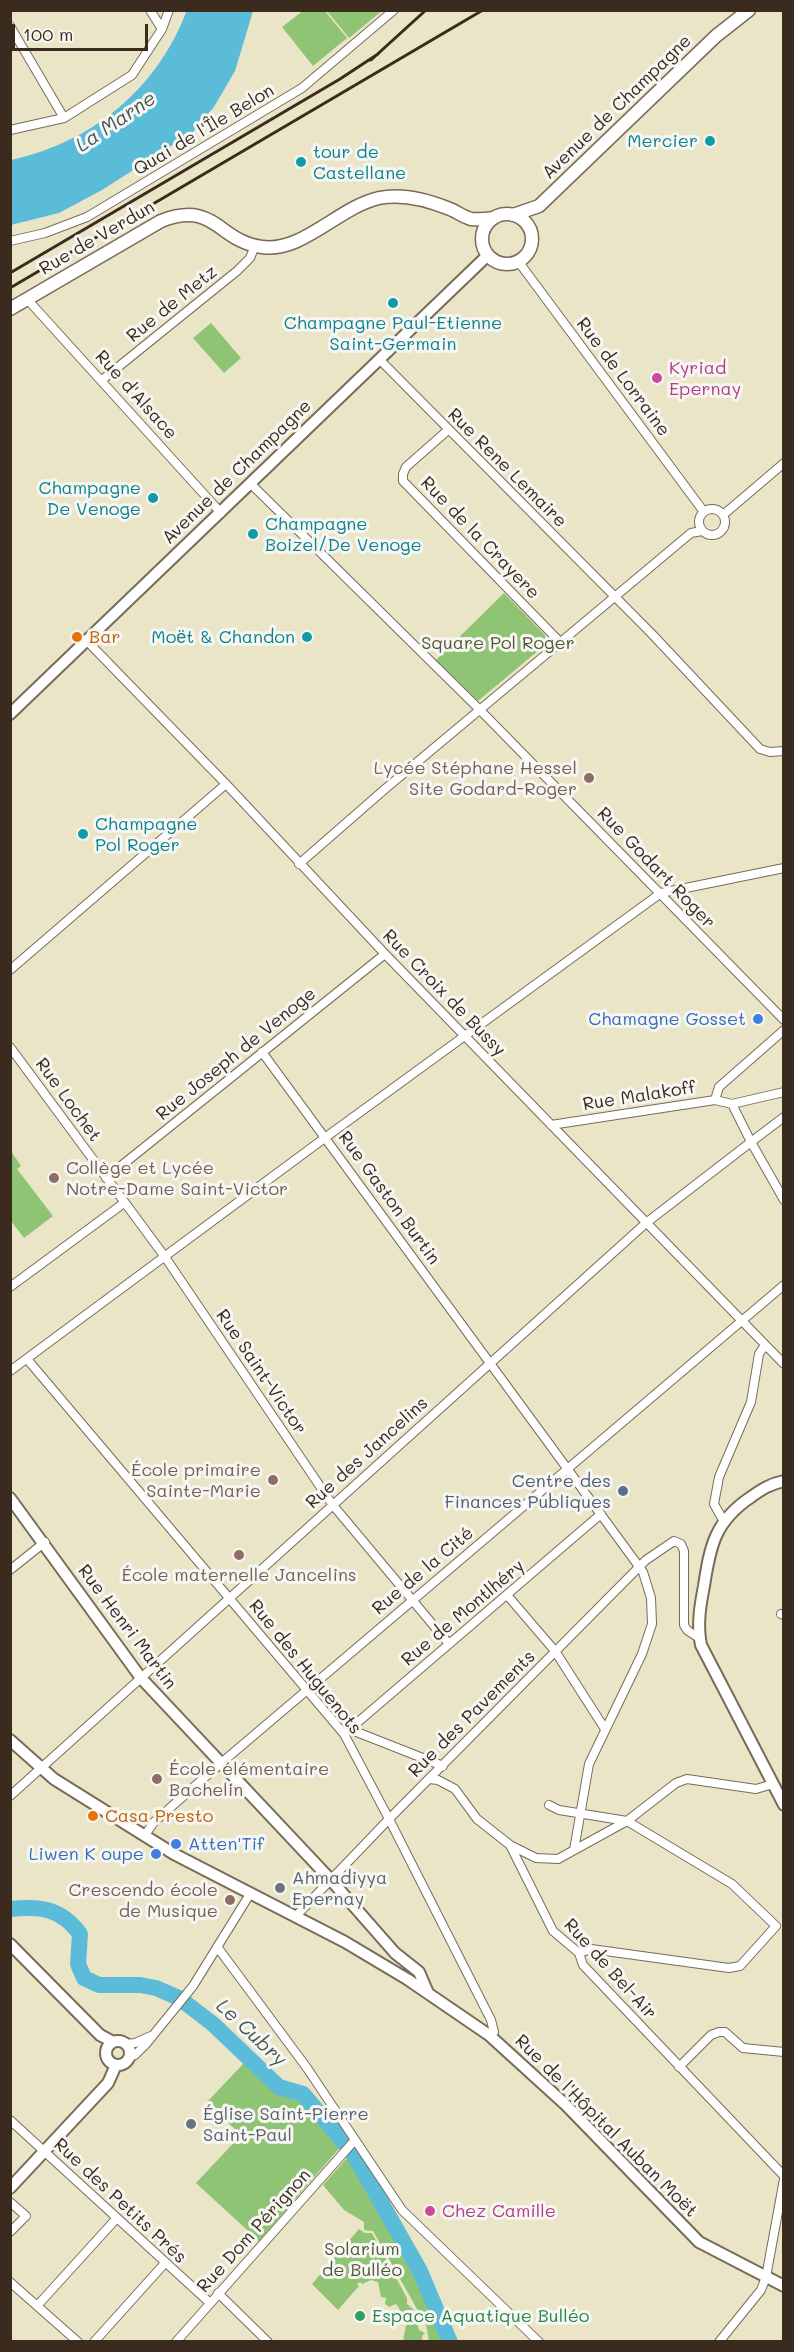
<!DOCTYPE html>
<meta charset="utf-8">
<style>
body{margin:0}
#map{position:relative;width:794px;height:2352px;overflow:hidden;background:#ebe5c8;font-family:Mali,sans-serif}
canvas{display:block}
.frame{position:absolute;inset:0;border:12px solid #3b2a1e;pointer-events:none}
.scale{position:absolute;left:12px;top:24px;width:136px;height:27px;box-sizing:border-box;border:3px solid #3b2a1e;border-top:0;padding-left:8px;font-size:18px;line-height:21px;white-space:nowrap;color:#3b2a1e;-webkit-text-stroke:4px #f6f6f2;paint-order:stroke}
</style>
<div id="map">
<canvas width="794" height="2352"></canvas>
<div class="frame"></div>
<div class="scale">100 m</div>
</div>
<script>
const g = document.querySelector('canvas').getContext('2d');
g.lineJoin = 'round';
function fillPath(path, color) {
  g.fillStyle = color;
  g.fill(path, 'evenodd');
}
function strokePath(path, color, width, dash) {
  g.strokeStyle = color;
  g.lineWidth = width;
  g.lineCap = dash ? 'butt' : 'round';
  g.setLineDash(dash || []);
  g.stroke(path);
}
function write(font, color, halo, rows, align = 'center') {
  g.font = font + ' Mali,sans-serif';
  g.lineWidth = 6;
  g.setLineDash([]);
  g.textBaseline = 'middle';
  g.strokeStyle = halo;
  g.fillStyle = color;
  for (const [text, x, y, turn = 0] of rows) {
    g.save();
    g.translate(x, y);
    g.rotate((+turn || 0) * Math.PI / 180);
    g.textAlign = isNaN(turn) ? turn : align;
    if (halo) g.strokeText(text, 0, 0);
    g.fillText(text, 0, 0);
    g.restore();
  }
}
const green = new Path2D(`
 M304,10L325,11L347,38L313,66L282,27Z
 M383,10L349,38L327,11V10Z
 M211,323L241,358L224,373L193,338Z
 M504,593L545,635V645L478,701L436,660Z
 M11,1151L21,1166L17,1169L53,1216L24,1238L11,1221Z
 M244,2063L278,2093L301,2097L342,2145L259,2241L196,2183L241,2135L207,2102Z
 M354,2150L422,2268L453,2341H429L426,2325L373,2231L364,2230V2222L344,2210L323,2185Z
 M359,2229L365,2233H372L407,2298V2304L413,2309L419,2330L425,2333L422,2336L423,2341H403L406,2325C401,2319 402,2310 396,2304L389,2307L385,2304L386,2298L381,2297L378,2282L371,2280L362,2284L360,2282L357,2284L359,2286L338,2310L312,2284Z`);
const water = new Path2D(`
 M187,10L253,11L235,71L214,107L193,132L102,190L59,213L11,225V160C93,142 157,89 187,10Z`);
const river = new Path2D(`
 M10,1909C40,1906 61,1908 80,1934L78,1964L84,1978L99,1985H140L156,1988L179,1998L213,2024L279,2087L303,2094L353,2153L420,2271L450,2342`);
const street = new Path2D(`
 M150,10L162,29
 M10,26L64,118
 M10,130L64,118L132,75L162,29L169,10
 M10,241L45,233L87,217L302,88L394,10
 M518,261L704,512
 M27,299L221,513
 M380,360L651,633L760,749L770,752L784,751
 M102,380L237,271L250,258L255,246
 M448,430L406,467L403,474V481L559,641
 M251,484L479,709L784,1020
 M699 522a13 13 0 1 1 26 0a13 13 0 1 1-26 0Z
 M723,515L784,463
 M86,640L226,784L385,954L784,1364
 M299,864L385,789L691,533L702,531
 M10,970L226,784
 M10,1047L165,1257L332,1504L449,1644
 M262,1052L643,1572L651,1598L652,1624L642,1654L589,1764L574,1850
 M715,1100L719,1087L784,1030
 M732,1104L751,1142L784,1117
 M551,1125L715,1100L732,1104L784,1092
 M106,1178L385,954
 M10,1287L124,1203
 M27,1359L344,1734L389,1819L491,2020L494,2032L489,2035
 M10,1371L326,1137L661,893L784,868
 M723,1520L714,1504L719,1477L751,1402L759,1354L765,1345
 M10,1570L45,1542
 M507,1595L555,1651L605,1729
 M781,1614L784,1615
 M349,1729L443,1766
 M344,1734L601,1514
 M429,1779L438,1780L455,1789L477,1819L510,1845L553,1931L579,1953L583,1965L784,2176
 M10,1796L646,1223L751,1142L784,1200
 M549,1805L559,1810L627,1821L732,1884L776,1926L740,1966L729,1968L591,1949L579,1953
 M145,1835L154,1822L220,1764L784,1285
 M510,1845L536,1858L558,1859L627,1821L676,1783L687,1779L756,1789L773,1784
 M297,1915L389,1819L646,1560L674,1541L681,1544L684,1551V1625L687,1630L699,1638
 M218,1948L307,2068L402,2210L539,2342
 M126,2044L135,2043L151,2036
 M130,2056L135,2055L146,2044L193,1986L250,1894
 M679,2067L711,2035L719,2032H725L743,2048L784,2052
 M10,2120L210,2303
 M10,2202L26,2216L10,2232
 M10,2282L78,2342
 M218,2293L268,2342
 M37,2306L116,2219
 M94,2342L165,2263
 M176,2342L354,2141
 M719,2342L761,2290L766,2277L784,2179`);
const secondary = new Path2D(`
 M10,714L488,255
 M784,1481C770,1484 762,1489 751,1497C715,1521 710,1546 704,1586C700,1606 697,1625 701,1645L784,1805
 M10,1498L141,1678L330,1879L395,1953L419,1972L428,1993
 M10,1740L54,1779L174,1854L345,1942L407,1979L489,2035L566,2105L699,2242L784,2286
 M10,1944L100,2035L113,2042
 M106 2053a12 12 0 1 1 24 0a12 12 0 1 1-24 0Z
 M10,2188L108,2083L116,2065`);
const primary = new Path2D(`
 M482 239a25 25 0 1 1 50 0a25 25 0 1 1-50 0Z
 M513,215L539,206L716,36L749,10
 M10,309L161,221C216,200 217,241 262,247C302,253 339,207 379,198C403,193 428,200 450,209C457,212 464,217 471,219C479,220 487,219 494,218`);
const rail = new Path2D(`
 M371,60L426,10
 M10,273L340,79L378,54
 M10,288L483,10`);
const markers = [
 [710,141,6,"#0f9aa8"],
 [301,162,6,"#0f9aa8"],
 [393,303,6,"#0f9aa8"],
 [657,378,6,"#d1479c"],
 [153,498,6,"#0f9aa8"],
 [253,534,6,"#0f9aa8"],
 [77,637,6,"#e8710a"],
 [307,637,6,"#0f9aa8"],
 [589,778,6,"#8d6e63"],
 [83,834,6,"#0f9aa8"],
 [758,1019,6,"#3f7fe0"],
 [54,1178,6,"#8d6e63"],
 [273,1480,6,"#8d6e63"],
 [623,1491,6,"#5c6f8a"],
 [239,1555,6,"#8d6e63"],
 [157,1779,6,"#8d6e63"],
 [93,1816,6,"#e8710a"],
 [176,1844,6,"#3f7fe0"],
 [156,1854,6,"#3f7fe0"],
 [280,1888,6,"#6b7280"],
 [230,1900,6,"#8d6e63"],
 [191,2124,6,"#6b7280"],
 [430,2211,6,"#d1479c"],
 [360,2316,6,"#2e9e5b"]
];
const streetNames = [
 ["Avenue de Champagne",617,107,-44],
 ["Quai de l'Île Belon",204,130,-31],
 ["Rue de Verdun",97,238,-30],
 ["Rue de Metz",172,304,-39],
 ["Rue de Lorraine",623,377,53],
 ["Rue d'Alsace",136,395,48],
 ["Rue Rene Lemaire",507,468,45],
 ["Avenue de Champagne",237,472,-44],
 ["Rue de la Crayere",480,538,46],
 ["Rue Godart Roger",656,868,46],
 ["Rue Croix de Bussy",444,993,46],
 ["Rue Joseph de Venoge",236,1054,-39],
 ["Rue Malakoff",639,1096,-9],
 ["Rue Lochet",68,1100,54],
 ["Rue Gaston Burtin",389,1198,54],
 ["Rue Saint-Victor",261,1372,56],
 ["Rue des Jancelins",367,1453,-42],
 ["Rue de la Cité",423,1571,-40],
 ["Rue de Montlhéry",463,1613,-40],
 ["Rue Henri Martin",127,1627,53],
 ["Rue des Huguenots",305,1667,51],
 ["Rue des Pavements",472,1714,-45],
 ["Rue de Bel-Air",610,1969,48],
 ["Rue de l'Hôpital Auban Moët",606,2126,45],
 ["Rue des Petits Prés",120,2201,43],
 ["Rue Dom Pérignon",254,2231,-48]
];
const cultureNames = [
 ["Mercier",698,141],
 ["tour de",313,152,"left"],
 ["Castellane",313,173,"left"],
 ["Champagne Paul-Etienne",393,323,"center"],
 ["Saint-Germain",393,344,"center"],
 ["Champagne",141,488],
 ["De Venoge",141,509],
 ["Champagne",265,524,"left"],
 ["Boizel/De Venoge",265,545,"left"],
 ["Moёt & Chandon",295,637],
 ["Champagne",95,824,"left"],
 ["Pol Roger",95,845,"left"]
];
const hotelNames = [
 ["Kyriad",669,368],
 ["Epernay",669,389],
 ["Chez Camille",442,2211]
];
const foodNames = [
 ["Bar",89,637],
 ["Casa Presto",105,1816]
];
const parkNames = [
 ["Square Pol Roger",498,643],
 ["Solarium",362,2249],
 ["de Bulléo",362,2270]
];
const educationNames = [
 ["Lycée Stéphane Hessel",577,768],
 ["Site Godard-Roger",577,789],
 ["Collège et Lycée",66,1168,"left"],
 ["Notre-Dame Saint-Victor",66,1189,"left"],
 ["École primaire",261,1470],
 ["Sainte-Marie",261,1491],
 ["École maternelle Jancelins",239,1575,"center"],
 ["École élémentaire",169,1769,"left"],
 ["Bachelin",169,1790,"left"],
 ["Crescendo école",218,1890],
 ["de Musique",218,1911]
];
const shopNames = [
 ["Chamagne Gosset",746,1019],
 ["Atten'Tif",188,1844,"left"],
 ["Liwen K oupe",144,1854]
];
const serviceNames = [
 ["Centre des",611,1481],
 ["Finances Publiques",611,1502]
];
const worshipNames = [
 ["Ahmadiyya",292,1878],
 ["Epernay",292,1899],
 ["Église Saint-Pierre",203,2114],
 ["Saint-Paul",203,2135]
];
const leisureNames = [
 ["Espace Aquatique Bulléo",372,2316]
];
const waterNames = [
 ["La Marne",116,122,-34],
 ["Le Cubry",251,2033,43]
];
fillPath(green, '#8fc475');
fillPath(water, '#5bbcd9');
strokePath(river, '#5bbcd9', 16);
strokePath(street, '#796b5a', 10);
strokePath(secondary, '#796b5a', 14);
strokePath(primary, '#796b5a', 15);
strokePath(street, '#fff', 8);
strokePath(secondary, '#fff', 10);
strokePath(primary, '#fff', 12);
strokePath(rail, '#3b2a1e', 3);
for (const [x, y, r, color] of markers) {
  const dot = new Path2D();
  dot.arc(x, y, r, 0, 2 * Math.PI);
  g.fillStyle = color;
  g.fill(dot);
  strokePath(dot, '#f6f6f2', 2);
}
write('18px', '#3b2a1e', '#f6f6f2', streetNames);
write('18px', '#0d838f', '#f6f6f2', cultureNames, 'right');
write('18px', '#b23c85', '#f6f6f2', hotelNames, 'left');
write('18px', '#c56008', '#f6f6f2', foodNames, 'left');
write('18px', '#545838', '#f6f6f2', parkNames);
write('18px', '#785e54', '#f6f6f2', educationNames, 'right');
write('18px', '#366cbe', '#f6f6f2', shopNames, 'right');
write('18px', '#4e5e75', '#f6f6f2', serviceNames, 'right');
write('18px', '#5b616d', '#f6f6f2', worshipNames, 'left');
write('18px', '#27864d', '#f6f6f2', leisureNames, 'left');
write('italic 20px', '#455656', '#f6f6f2', waterNames);
</script>
